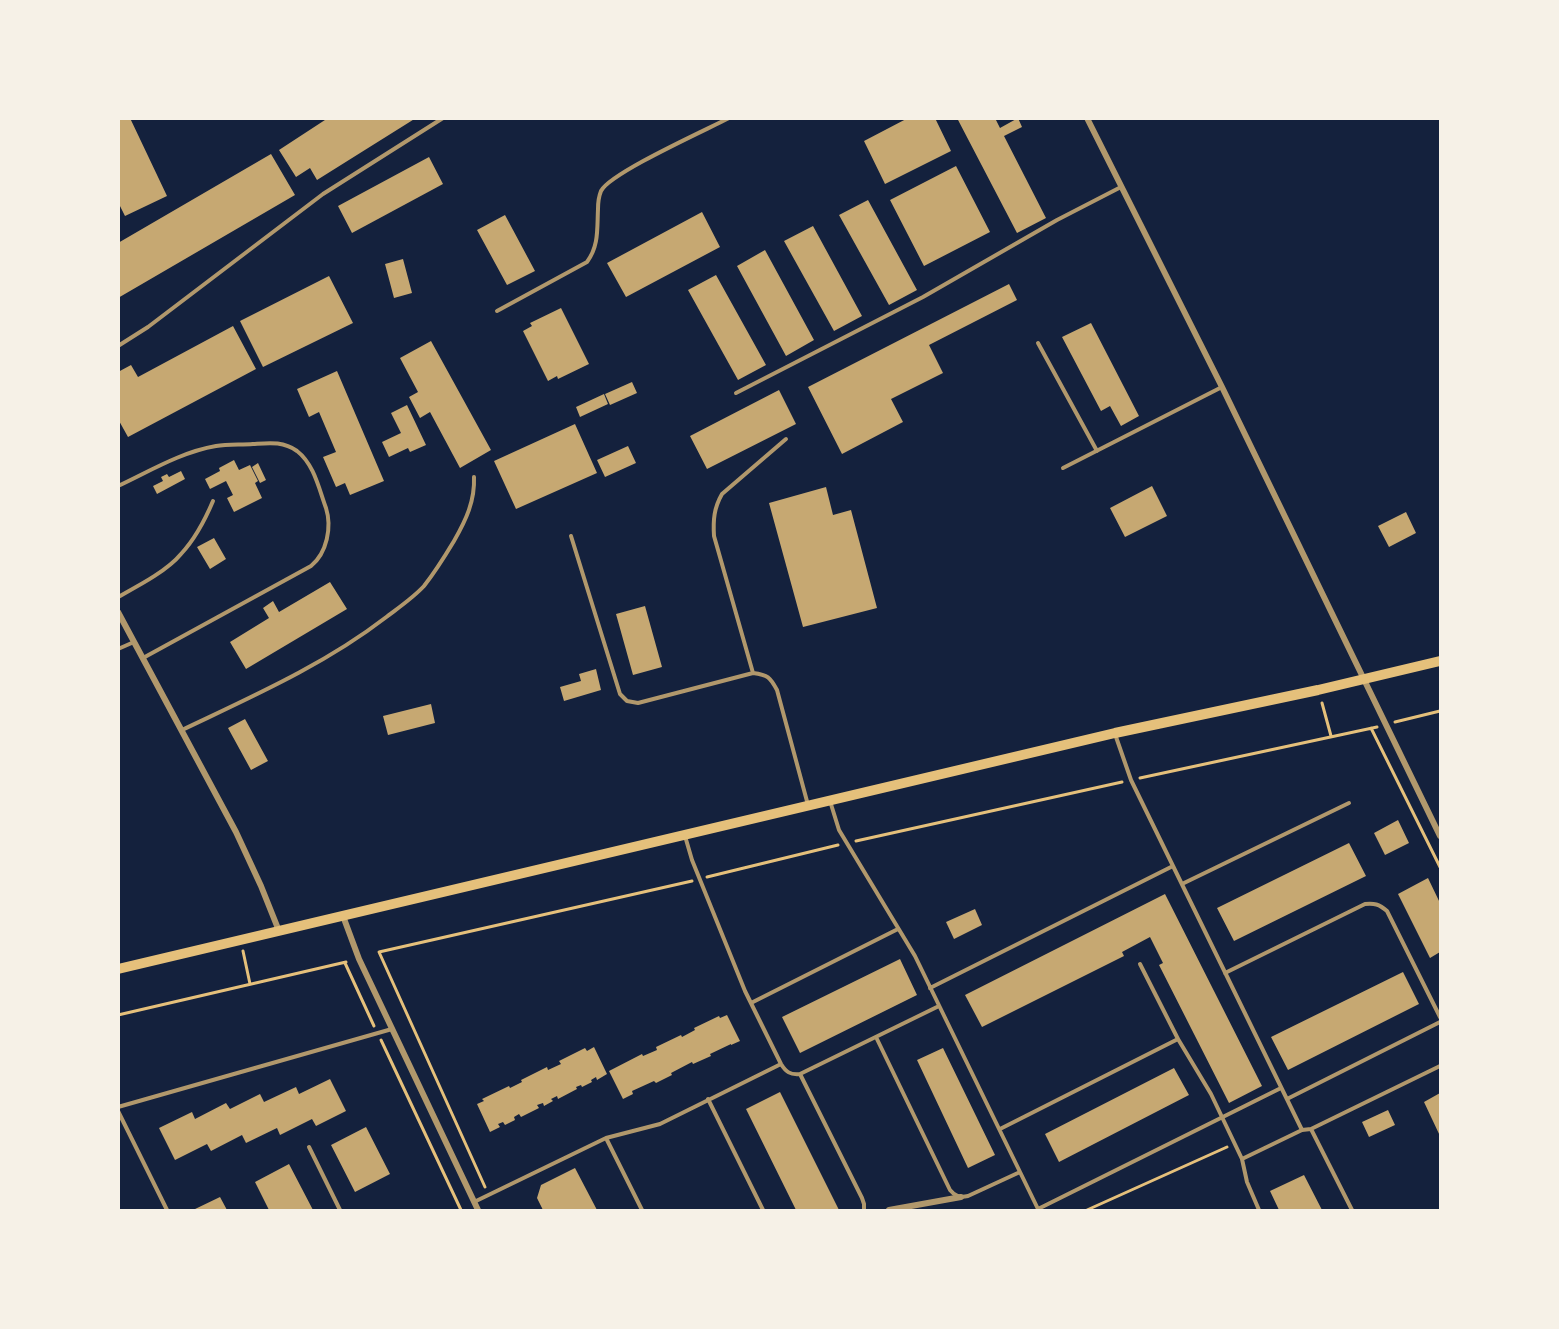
<!DOCTYPE html>
<style>
body{margin:0}
#map{position:relative;width:1559px;height:1329px;overflow:hidden;background:#14213d;font-family:"PT Serif",serif}
canvas{display:block}
.frame{position:absolute;inset:0;border:120px solid #f6f1e7;pointer-events:none}
</style>
<div id="map">
<canvas width="1559" height="1329"></canvas>
<div class="frame"></div>
</div>
<script>
const g = document.querySelector('canvas').getContext('2d');
g.lineJoin = 'round';
function fillPath(path, color) {
  g.fillStyle = color;
  g.fill(path, 'evenodd');
}
function strokePath(path, color, width, dash) {
  g.strokeStyle = color;
  g.lineWidth = width;
  g.lineCap = dash ? 'butt' : 'round';
  g.setLineDash(dash || []);
  g.stroke(path);
}
const building = new Path2D(`
 M118,118H130L167,196L125,216L118,202Z
 M328,118H416L317,180L310,168L296,177L279,150Z
 M908,118H935L951,151L885,184L864,141Z
 M957,118H995L1000,128L1018,118L1022,127L1004,136L1046,218L1017,233Z
 M271,154L295,195L118,298V243Z
 M429,157L443,184L352,233L338,206Z
 M956,166L990,232L924,266L890,200Z
 M868,200L917,290L889,305L839,215Z
 M702,212L720,247L626,297L607,263Z
 M505,215L535,271L507,285L477,230Z
 M813,226L862,316L834,331L784,241Z
 M765,250L814,340L786,356L737,266Z
 M403,259L412,293L394,298L385,264Z
 M716,275L766,365L738,380L688,290Z
 M329,276L353,323L263,367L240,321Z
 M1009,284L1017,300L929,345L943,373L891,399L903,422L842,454L808,387Z
 M561,308L589,364L558,379L557,376L548,381L523,331L532,326L530,323Z
 M1091,323L1139,416L1121,426L1110,406L1101,411L1062,337Z
 M233,326L256,369L128,437L118,419V372L131,365L138,377Z
 M431,341L491,450L460,468L430,412L420,418L409,397L418,392L400,358Z
 M337,371L384,481L350,495L345,483L336,487L323,457L336,452L319,412L309,417L297,389Z
 M632,382L637,393L610,405L605,394Z
 M779,390L796,424L707,469L690,436Z
 M604,394L608,404L580,417L576,407Z
 M407,405L426,445L410,452L408,448L389,457L382,442L401,433L391,413Z
 M575,424L597,473L516,509L494,461Z
 M628,446L636,463L605,477L597,460Z
 M234,460L239,470L250,465L258,481L255,483L262,498L234,512L227,498L233,495L226,481L210,489L205,479L220,471L219,468Z
 M258,463L266,480L260,483L252,467Z
 M181,471L185,479L157,494L153,486L163,481L161,477L167,474L169,477Z
 M1152,486L1167,516L1125,537L1110,508Z
 M826,487L833,515L851,510L877,608L803,627L769,503Z
 M1406,512L1416,533L1389,547L1378,526Z
 M214,538L226,559L210,569L197,547Z
 M330,582L347,609L246,669L230,642L269,618L263,608L273,601L279,612Z
 M645,606L662,667L633,675L616,614Z
 M596,669L601,690L564,701L560,687L581,681L579,674Z
 M431,704L435,723L388,735L383,716Z
 M245,719L268,761L251,770L228,728Z
 M1398,820L1409,843L1385,855L1374,833Z
 M1349,843L1366,876L1234,941L1217,908Z
 M1428,878L1440,903V952L1430,958L1398,894Z
 M1165,894L1262,1086L1229,1103L1159,965L1163,963L1150,937L1122,952L1124,956L982,1027L965,995Z
 M975,909L982,925L954,939L946,922Z
 M900,959L917,995L800,1053L782,1017Z
 M1403,972L1419,1004L1288,1070L1271,1037Z
 M727,1015L740,1041L731,1045V1044L710,1054L711,1056L693,1064L692,1062L671,1073L672,1075L656,1083L654,1081L632,1091L633,1094L623,1099L609,1071L642,1054L643,1056L657,1050L656,1047L681,1035L682,1037L695,1030L694,1028L719,1016L720,1018Z
 M594,1047L607,1074L597,1080L596,1077L591,1080L592,1082L582,1087L581,1085L576,1087L577,1089L558,1099L557,1096L551,1099L553,1101L544,1106L543,1103L537,1105L539,1108L521,1117L519,1114L514,1117L515,1120L505,1125L503,1122L498,1124L500,1127L490,1132L477,1104L484,1101L482,1099L509,1086L510,1088L522,1082L521,1080L547,1067L548,1070L561,1064L559,1061L585,1048L587,1051Z
 M943,1048L995,1155L968,1168L917,1060Z
 M1174,1068L1189,1095L1059,1162L1045,1134Z
 M330,1079L346,1111L316,1126L312,1119L280,1135L277,1128L246,1143L242,1135L211,1151L207,1144L175,1160L159,1128L192,1112L195,1119L226,1103L230,1109L260,1094L264,1102L296,1087L299,1094Z
 M780,1092L839,1210H796L746,1109Z
 M1440,1093V1136L1424,1102Z
 M1388,1110L1395,1125L1369,1137L1362,1122Z
 M366,1127L390,1174L355,1192L331,1145Z
 M289,1164L313,1210H269L255,1182Z
 M575,1168L597,1210H543L537,1198L541,1185Z
 M1304,1175L1322,1210H1279L1270,1191Z
 M220,1197L227,1210H193Z`);
const path = new Path2D(`
 M1322,703L1331,736
 M1395,722L1440,711
 M1371,728L1440,867
 M1140,778L1377,727
 M856,841L1122,782
 M707,877L838,845
 M243,951L250,984
 M345,963L374,1026
 M118,1015L346,962
 M381,1040L461,1210
 M485,1187L379,952L692,881
 M1087,1210L1227,1147`);
const service = new Path2D(`
 M497,311L587,262C599,246 597,229 598,209C598,204 599,196 601,191C610,173 706,130 729,118
 M1038,343L1097,451
 M118,346L148,327L323,194L443,118
 M736,393L923,297L1057,220L1121,187
 M1063,468L1222,387
 M118,486C150,471 181,452 216,446C228,444 241,445 253,444C269,443 283,441 297,451C314,464 319,489 326,508C332,527 327,553 311,566L143,658
 M571,536L620,694L627,701L638,703L753,673C768,675 770,677 777,690L808,805
 M118,597C138,586 167,571 181,554C195,539 205,520 213,501
 M118,649L134,642
 M753,673L714,536C713,520 714,508 722,494L786,439
 M182,730C251,697 324,665 385,618C398,608 413,598 424,586C435,572 445,556 454,541C466,520 475,501 474,477
 M1115,734L1131,780L1302,1130L1311,1129L1440,1066
 M830,801L839,830L915,956L1038,1209L1281,1088
 M685,836L692,860L745,991L781,1064C786,1072 790,1075 800,1074L939,1006
 M1182,884L1349,803
 M1140,964L1178,1039L1211,1094L1242,1159L1247,1182L1259,1210
 M1225,973L1365,904C1374,903 1379,904 1387,911L1440,1017
 M930,988L1173,866
 M751,1003L898,929
 M876,1037L950,1190C955,1196 959,1198 968,1196L1020,1172
 M800,1074L862,1198L864,1204V1210
 M708,1099L763,1210
 M1287,1099L1440,1022
 M118,1107L392,1029
 M118,1111L167,1210
 M1000,1129L1178,1039
 M1311,1129L1352,1210
 M606,1138L642,1210
 M309,1147L340,1210
 M1242,1159L1302,1130
 M474,1202L606,1138L660,1124L781,1064`);
const minor = new Path2D(`
 M1087,118L1222,387L1440,836
 M118,612L236,832L261,886L279,931
 M343,916L359,959L478,1210
 M889,1210L961,1197`);
const secondary = new Path2D(`
 M118,969L1115,733L1318,690L1440,661`);
fillPath(building, '#c6a872');
strokePath(path, '#e5c07b', 3);
strokePath(service, '#b1986c', 4);
strokePath(minor, '#b1986c', 6);
strokePath(secondary, '#e5c07b', 10);
</script>
